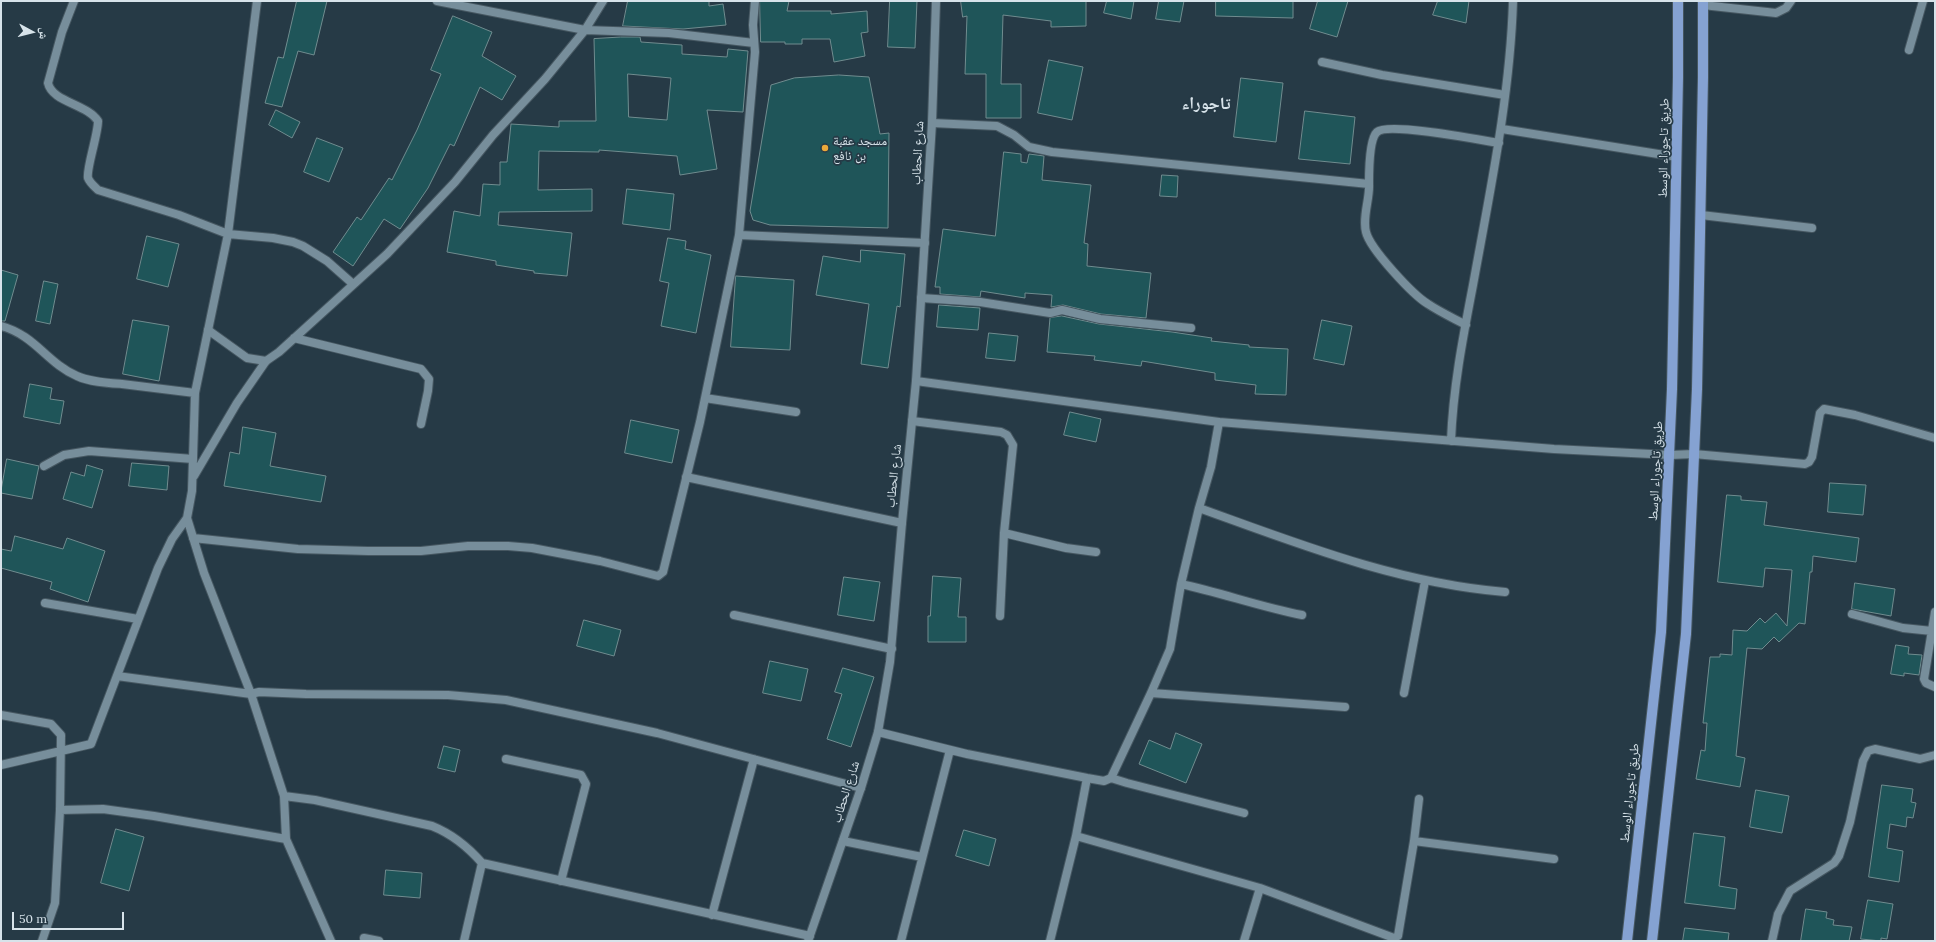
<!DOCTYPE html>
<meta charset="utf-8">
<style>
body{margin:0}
#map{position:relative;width:1936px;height:942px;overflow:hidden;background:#263a46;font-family:Lora,"Noto Naskh Arabic",serif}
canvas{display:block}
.frame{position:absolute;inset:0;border:2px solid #d7e3ea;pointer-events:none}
.north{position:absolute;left:12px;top:12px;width:40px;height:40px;-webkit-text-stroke:3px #263a46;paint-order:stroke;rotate:97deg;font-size:11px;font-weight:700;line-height:16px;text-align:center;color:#d7e3ea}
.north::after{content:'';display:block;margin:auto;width:14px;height:18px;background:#d7e3ea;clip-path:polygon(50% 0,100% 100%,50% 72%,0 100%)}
.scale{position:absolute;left:12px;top:912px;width:112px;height:18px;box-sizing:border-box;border:2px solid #d7e3ea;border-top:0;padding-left:5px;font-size:12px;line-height:14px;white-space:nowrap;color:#d7e3ea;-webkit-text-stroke:3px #263a46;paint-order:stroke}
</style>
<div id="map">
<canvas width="1936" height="942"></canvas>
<div class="frame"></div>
<div class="north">ش</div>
<div class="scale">50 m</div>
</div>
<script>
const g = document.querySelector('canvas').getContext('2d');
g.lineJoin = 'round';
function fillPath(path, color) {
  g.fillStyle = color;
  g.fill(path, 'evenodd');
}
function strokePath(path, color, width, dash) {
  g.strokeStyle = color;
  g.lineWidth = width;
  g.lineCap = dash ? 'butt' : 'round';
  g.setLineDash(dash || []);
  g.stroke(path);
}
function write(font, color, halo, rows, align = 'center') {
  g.font = font + ' Lora,"Noto Naskh Arabic",serif';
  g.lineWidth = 3.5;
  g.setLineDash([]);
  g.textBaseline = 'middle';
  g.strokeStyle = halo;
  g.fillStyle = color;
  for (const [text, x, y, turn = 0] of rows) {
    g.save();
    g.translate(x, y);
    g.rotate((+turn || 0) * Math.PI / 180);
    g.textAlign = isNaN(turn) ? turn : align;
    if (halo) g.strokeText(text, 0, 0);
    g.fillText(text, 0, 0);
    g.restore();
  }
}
const building = new Path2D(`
 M297,1H327L314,55L298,51L282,107L265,103L278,57L283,58Z
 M628,1H709V6L723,4L726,25L683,29L623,26Z
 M760,1H789L787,11H831V14L867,11L868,32L861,33L865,56L834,62L830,39H802V44H785V42H761Z
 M890,1H917L915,48L888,47Z
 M961,1H1086V26L1051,27V21L1003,15L1001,84H1021V118H986V74H965L967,16L963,17Z
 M1107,1H1134L1131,19L1104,13Z
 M1159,1H1184L1180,22L1156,19Z
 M1216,1H1293V18L1216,16Z
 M1318,1H1348L1337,37L1310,29Z
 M1438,1H1469L1466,23L1433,15Z
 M453,16L492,32L482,56L516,76L502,100L480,87L454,146L450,144L428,188L400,229L384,219L353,266L333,252L357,217L361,220L389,178L392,180L417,130L441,74L431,70Z
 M621,37H640L641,42L682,45V54L727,57L728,49L748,51L743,112L707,110L717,169L680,175L677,156L599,150V152L539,151L538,190L592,189V211L499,212L498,225L572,233L567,276L534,273V271L496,265V261L447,252L454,211L480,216L483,184L500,185V162H507L511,124L559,127V121H596L594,39ZM628,74L671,78L667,120L629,117Z
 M1049,60L1083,67L1072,120L1038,113Z
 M839,75L869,77L880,134L889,133L888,228L770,225L753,220L750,211L771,85L794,78Z
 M1241,78L1283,83L1276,142L1234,137Z
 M276,110L300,122L292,138L269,125Z
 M1305,111L1355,117L1350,164L1299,159Z
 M317,138L343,148L329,182L304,172Z
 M1004,152L1021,154V162L1027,163L1029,154L1044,156L1042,180L1091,185L1084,243L1088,244L1087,266L1151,273L1146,318L1101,314L1063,305L1051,307L1052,295L1025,293V298L981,291L980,297L940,294V287H935L943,229L995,236Z
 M1162,175L1178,176L1177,197L1160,196Z
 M627,189L674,194L670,230L623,224Z
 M147,236L179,244L168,287L137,279Z
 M668,238L686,241L685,249L711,255L696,333L661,326L669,283L660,281Z
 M861,250L905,254L900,307L897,306L888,368L861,364L869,304L816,295L823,256L860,262Z
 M1,270L18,275L5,321H1Z
 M736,276L794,280L790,350L731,347Z
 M44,281L58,284L50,324L36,321Z
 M939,305L980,308L978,330L937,327Z
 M1062,316L1099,324L1172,332L1212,338L1211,341L1249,345V347L1288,349L1286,395L1255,394L1256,385L1215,380V373L1142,361L1141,366L1094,360L1095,356L1047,352L1050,318Z
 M133,320L169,326L159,381L123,374Z
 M1322,320L1352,326L1344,365L1314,359Z
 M989,333L1018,336L1015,361L986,358Z
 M30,384L52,388L50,399L64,401L60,424L24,417Z
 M1070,412L1101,419L1096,442L1064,435Z
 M631,420L679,430L672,463L625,453Z
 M243,427L276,433L270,466L326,476L321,502L224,486L230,452L239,454Z
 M7,459L39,466L32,499L1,493Z
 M132,463L169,466L167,490L129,486Z
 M87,465L103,470L92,508L63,499L71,472L84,476Z
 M1830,483L1866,485L1863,515L1828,512Z
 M1727,495L1741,496V500L1767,502L1764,525L1859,538L1856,562L1813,556L1812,572H1810L1805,624L1799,623L1779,642L1774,637L1762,649L1747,648L1736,756L1745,758L1740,787L1696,779L1701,750L1705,751L1707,723H1703L1710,657H1720V654L1732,655L1733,630L1747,631L1760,618L1765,623L1776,613L1787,626L1792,570L1765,568L1763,587L1718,582Z
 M15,536L63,549L67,538L105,551L88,602L50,589L52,582L1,568V549L11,551Z
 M933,576L961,578L958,617H966V642H928V616H930Z
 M844,577L880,582L874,621L838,615Z
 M1855,583L1895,589L1891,616L1852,609Z
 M584,620L621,630L614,656L577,646Z
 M1896,645L1909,647L1908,654L1922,655L1919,675L1904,673V676L1891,674Z
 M770,661L808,669L801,701L763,693Z
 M843,668L874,677L851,747L827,739L842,694L835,692Z
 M1176,733L1202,744L1186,783L1139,764L1149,740L1170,749Z
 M444,746L460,750L455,772L438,768Z
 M1882,785L1913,789L1911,802L1916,803L1913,818L1907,817L1906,827L1890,824L1887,848L1903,851L1899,882L1869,877Z
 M1756,790L1789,796L1782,833L1750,827Z
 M116,829L144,837L129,891L101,883Z
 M964,830L996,839L989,866L956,856Z
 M1694,833L1725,837L1719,886L1737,889L1735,909L1685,903Z
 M386,870L422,873L420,898L384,895Z
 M1868,900L1893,904L1887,939L1881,938V941L1861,939Z
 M1806,909L1827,912L1826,918L1834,920L1833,925L1852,927L1849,941H1801Z
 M1685,928L1729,933L1728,941H1683Z`);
const service = new Path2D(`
 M208,330L247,358L266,361
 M44,466L64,455L89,451L193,459
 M506,759L581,775L586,784L561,881`);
const minor = new Path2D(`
 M74,1L62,32L48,83C52,102 87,104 98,121C98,135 86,169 88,178C90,183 94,186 98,190L179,215L228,234L273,238L293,242L303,246L327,261L353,284
 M437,1L585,30L669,33L754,43
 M1703,5L1776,13L1786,8L1791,1
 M1909,50L1923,1
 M1322,62L1382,75L1505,95
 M932,123L997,126L1014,135L1029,147L1052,152L1369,184C1369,173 1369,139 1377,132C1388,122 1480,140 1499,143
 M1502,129L1677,157
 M1369,184C1370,199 1362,217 1366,232C1370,249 1413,295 1428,304C1440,312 1453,318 1466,325
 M1701,215L1812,228
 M739,235L925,243
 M921,298L980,302L1050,313L1062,310L1100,319L1191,328
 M1,326C35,335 47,363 77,376C90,382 108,383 122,384C146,387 171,390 195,393
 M294,338L421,369L429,379L428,391L421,424
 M916,381L1219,422L1554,449L1670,455L1694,454L1805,464L1809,462L1812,457L1820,413L1824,409L1855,415L1935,438
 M705,398L796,412
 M912,421L1001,432L1007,435L1013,445L1004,533L1000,616
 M1451,441C1453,388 1463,337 1473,285C1490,191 1510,97 1513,1
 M194,476L237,403L266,361L279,352L387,254L455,182L493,135L545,79L585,30L603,1
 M686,477L902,523
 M1199,508C1299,544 1397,583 1505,592
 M187,518L204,573L251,694L284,796L286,839L331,941
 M1004,533L1066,548L1096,552
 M193,538L298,549L368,551H421L468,546H508L532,548L600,561L658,576L663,572L700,422L739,235L755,52L753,25L755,1
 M1181,584C1222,593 1261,607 1302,615
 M45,603L138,619
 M1935,612L1924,679L1926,683L1935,687
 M1852,614L1903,628L1932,631
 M734,615L892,649
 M117,676L251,694L259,692L306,694L448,695L506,700L657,733L861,788
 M1151,693L1345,707
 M1404,693L1425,581
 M1,715L51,724L61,735L60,810L55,903L42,941
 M878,732L967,754L1087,778L1104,781L1111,778L1151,693L1170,649L1181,584L1199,508L1211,467L1219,422
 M1,765L91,744L158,568L172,539L187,518L192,491L195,393L228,234L257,1
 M1111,778L1127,783L1244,813
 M284,796L315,800L432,826C452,834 468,847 482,863L810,936
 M60,810L103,809L154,816L286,839
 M1076,836L1260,888L1394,938L1398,936L1414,841L1419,799
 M843,841L922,857
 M1414,841L1554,859
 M712,915L754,759
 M364,938L379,941
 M464,941L482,863
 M901,941L950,750
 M1050,941L1076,836L1087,778
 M1244,941L1260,888
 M1772,941L1778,914L1790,891L1834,863L1839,856L1850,822L1863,761L1868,751L1875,749L1920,759L1935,755`);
const tertiary = new Path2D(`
 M808,941L861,788L878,732L890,662L902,523L916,381L932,123L936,1`);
const primary = new Path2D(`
 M1627,941L1661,632L1672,389L1678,77V1
 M1652,941L1686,634L1697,389L1703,77V1`);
const markers = [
 [825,148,4,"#eba93a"]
];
const poiNames = [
 ["مسجد عقبة",833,141],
 ["بن نافع",833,156]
];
const streetNames = [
 ["طريق تاجوراء الوسط",1664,148,-89],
 ["شارع الحطاب",918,153,-87],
 ["طريق تاجوراء الوسط",1656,471,-87],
 ["شارع الحطاب",894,476,-84],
 ["شارع الحطاب",846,792,-72],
 ["طريق تاجوراء الوسط",1630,793,-84]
];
const districtNames = [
 ["تاجوراء",1206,104]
];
fillPath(building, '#1f5559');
strokePath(building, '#708c8f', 1);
strokePath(service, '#465761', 10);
strokePath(minor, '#465761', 10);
strokePath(tertiary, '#465761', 10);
strokePath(primary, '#465761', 12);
strokePath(service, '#778e9b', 8);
strokePath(minor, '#778e9b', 8);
strokePath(tertiary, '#778e9b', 8);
strokePath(primary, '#85a2d2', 10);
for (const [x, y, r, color] of markers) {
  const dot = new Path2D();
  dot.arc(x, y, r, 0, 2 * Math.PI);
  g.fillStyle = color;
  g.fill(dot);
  strokePath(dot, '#263a46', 1.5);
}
write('13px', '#d7e3ea', '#263a46', poiNames, 'left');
write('13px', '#d7e3ea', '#263a46', streetNames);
write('bold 17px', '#d7e3ea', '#263a46', districtNames);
</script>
